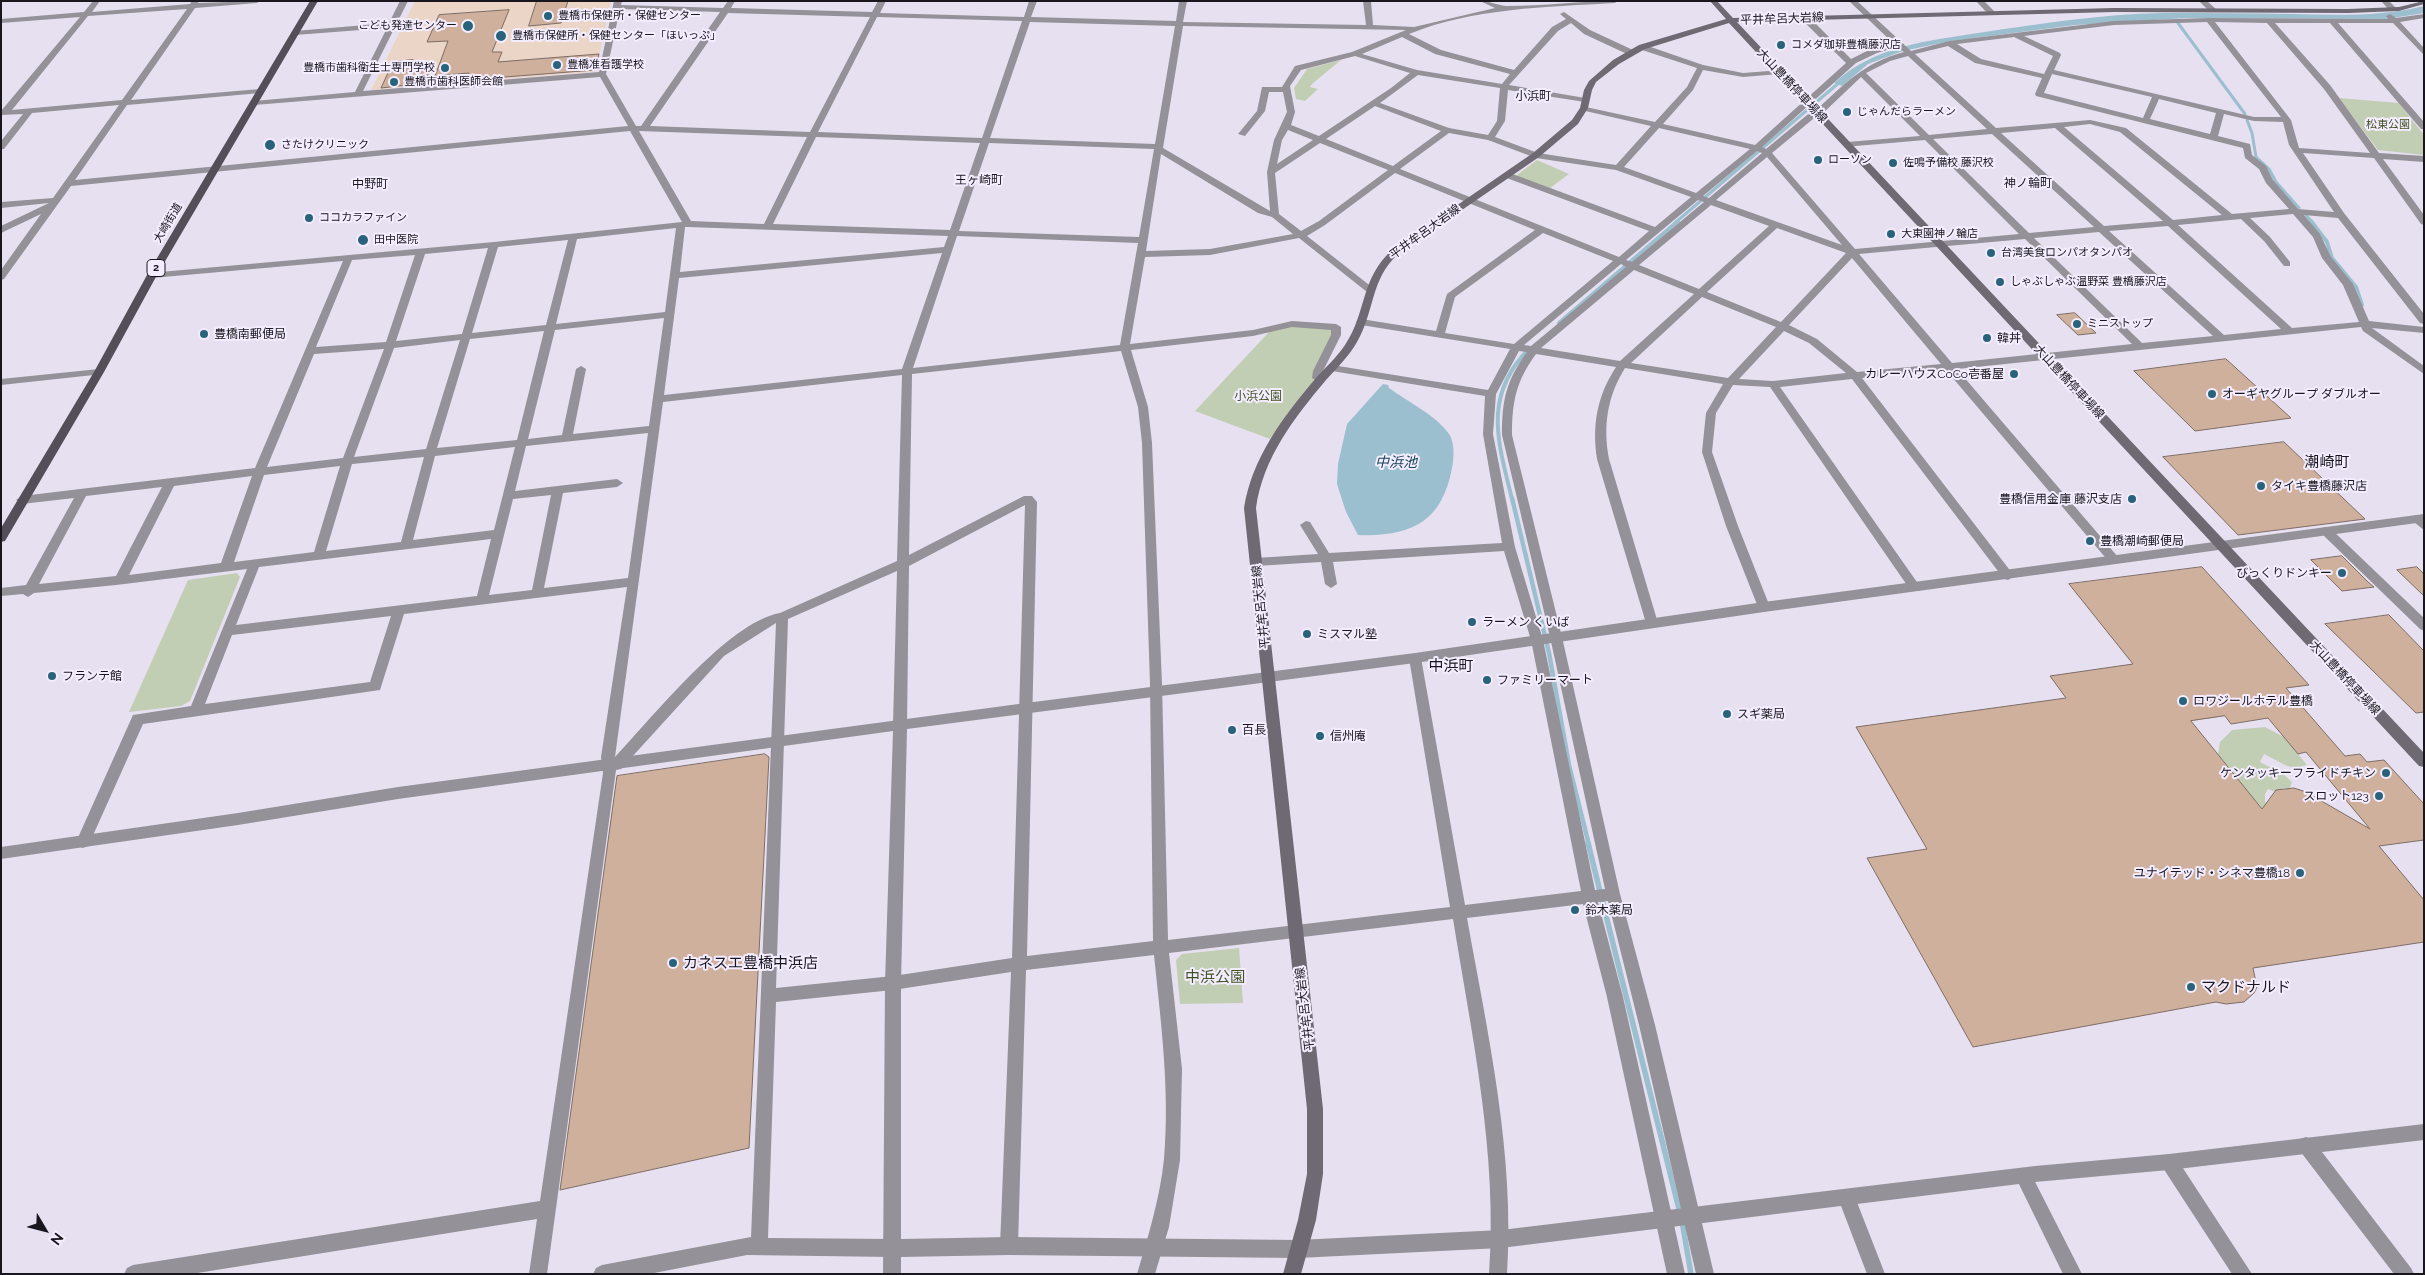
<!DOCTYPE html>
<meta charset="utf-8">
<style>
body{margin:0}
#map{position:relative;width:2425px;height:1275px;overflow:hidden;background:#e7e0f1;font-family:Raleway,sans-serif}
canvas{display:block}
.frame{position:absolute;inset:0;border:2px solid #19171d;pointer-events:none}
.north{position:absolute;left:20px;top:1205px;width:50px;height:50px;-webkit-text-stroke:4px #f4edff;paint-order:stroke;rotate:127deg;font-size:14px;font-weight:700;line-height:20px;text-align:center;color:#19171d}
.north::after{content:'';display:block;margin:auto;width:18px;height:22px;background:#19171d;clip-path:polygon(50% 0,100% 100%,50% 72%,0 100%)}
</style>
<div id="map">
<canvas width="2425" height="1275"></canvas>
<div class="frame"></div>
<div class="north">N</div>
</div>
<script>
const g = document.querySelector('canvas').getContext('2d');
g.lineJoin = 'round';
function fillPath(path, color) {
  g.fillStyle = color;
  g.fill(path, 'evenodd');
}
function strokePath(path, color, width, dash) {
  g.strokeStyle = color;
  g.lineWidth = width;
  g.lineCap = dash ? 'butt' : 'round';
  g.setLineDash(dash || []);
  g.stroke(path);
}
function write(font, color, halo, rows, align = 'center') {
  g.font = font + ' Raleway,"Noto Sans JP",sans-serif';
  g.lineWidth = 4;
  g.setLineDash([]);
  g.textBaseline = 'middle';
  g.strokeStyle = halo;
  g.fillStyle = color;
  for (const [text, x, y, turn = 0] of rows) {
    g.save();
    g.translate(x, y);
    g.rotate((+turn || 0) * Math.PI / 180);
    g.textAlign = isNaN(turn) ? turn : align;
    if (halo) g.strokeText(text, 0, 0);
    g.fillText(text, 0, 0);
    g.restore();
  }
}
const medical = new Path2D(`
 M415,1H611L596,71L592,72L371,90Z`);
const green = new Path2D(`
 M1341,60L1312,84L1310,87L1318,89L1305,101L1296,99L1294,88L1307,69Z
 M2339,98L2399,103L2424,135V155L2378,150Z
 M1537,160L1569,174L1550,188L1518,177L1517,175Z
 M1294,325L1331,327C1339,358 1289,414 1270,439L1195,411L1270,331Z
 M237,573L240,577L190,701L181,706L129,712L188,580Z
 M2265,727L2284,737L2307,765L2302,766L2300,769L2287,766L2264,754L2260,762L2283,774L2292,782L2290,788H2284L2275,792L2268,789L2265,794V802L2272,804L2266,814L2218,754L2220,742L2232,730Z
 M1239,948L1243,1003L1180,1004L1176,960L1182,954Z`);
const water = new Path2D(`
 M2424,6V13L2386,19L2187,18L2075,25L1951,41L1903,51L1868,64L1842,86L1834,83C1875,46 1926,41 1978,33C2039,24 2101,14 2163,13C2206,13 2249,13 2292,14C2336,15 2380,17 2424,6Z
 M1383,384L1388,385L1389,388C1408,402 1436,415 1449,434C1455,443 1454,458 1452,468C1442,522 1411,537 1358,535L1346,512L1337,484L1338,464L1347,424Z`);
const streamFar3 = new Path2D(`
 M2178,23L2245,114
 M2247,120L2252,133L2256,157L2269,169L2276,182L2299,208
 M2306,215L2312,222
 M1676,222L1841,81`);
const streamFar2 = new Path2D(`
 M2311,221L2327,242L2332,258L2356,287L2362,305
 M1559,323L1678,221
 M1512,499C1498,442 1482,395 1530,348`);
const streamFar1 = new Path2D(`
 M1512,498L1549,653L1569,765L1589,845`);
const stream = new Path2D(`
 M1588,843L1680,1213
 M1682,1221L1691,1274`);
const building = new Path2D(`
 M537,1H568L561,23L529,26Z
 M509,10L492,52H502L498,62L599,54L595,70L466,80L469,73L435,76L448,41L427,42L439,15Z
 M413,60L410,67L432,65L427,77L418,78L416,84L381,88L393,62Z
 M2075,313L2096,333L2078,335L2057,315Z
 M2226,359L2291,418L2195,431L2134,371Z
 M2284,442L2365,519L2238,535L2163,457Z
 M2342,556L2368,582L2374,587L2342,591L2311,560Z
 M2202,567L2309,685L2286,688L2345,756L2360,754L2367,762L2384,760L2424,804V840L2379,846L2424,900V942L2253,968L2257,987L2254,993L2244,1002L2226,1004L2216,1002L1973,1047L1867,858L1927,849L1856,727L2066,698L2050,676L2133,664L2069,584ZM2225,716L2231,724L2268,718L2298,754L2306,752L2370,829L2306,792L2294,788L2276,790L2262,809L2191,721Z
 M2417,567L2424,574V596L2397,570Z
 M2389,615L2424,651V712L2416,713L2325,624Z
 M765,754L769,757L749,1148L560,1190L617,776Z`);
const minor = new Path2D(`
 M93,1H100L92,12L190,4L192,1H199L198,3L260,1L257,3L195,8L131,100L260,89L264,91L260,93L127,105L75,180L628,126L600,77L254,105L250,103L254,101L355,92L387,28L295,35L291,33L295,31L389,23L400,1H408L363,91L599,72L614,1H622L621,5L723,8L728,1H735L731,8L872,12L878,1H886L880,13L1024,17L1029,1H1037L1031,17L1176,21L1179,1H1187L1183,22L1366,25L1363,1H1371L1373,25L1414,27L1495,8L1480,1C1489,1 1497,5 1506,6C1543,6 1581,1 1618,1L1615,3C1547,7 1473,8 1409,34L1441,50L1514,70L1552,27L1566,19L1560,14L1564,12L1590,30L1633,50V54H1627L1584,34L1571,23L1558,31L1509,85L1585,98L1589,100L1585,102L1508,90L1505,121L1495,137L1538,153L1616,165L1651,126L1581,110V106L1655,122L1687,87L1697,68L1639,49V45H1645L1703,65L1743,73L1782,70L1783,72L1779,74L1743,77L1703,70L1693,90L1663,124L1755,145L1846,63L1802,20V16H1808L1851,59L1871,49L1893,43L1849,1H1857L1911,51L1949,41L2114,21L2209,18L2388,19L2386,16L2390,14L2396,18L2424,14V18L2400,22L2424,48V55L2393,23H2338L2424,122V129H2421L2330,23H2275L2330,85L2379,153L2424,156V162L2383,159L2424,215V225L2421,224L2374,158L2303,153L2344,213L2424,314V324L2420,323L2338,218L2304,215L2320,234L2331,257L2353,284L2369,321L2424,327V333L2372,328L2424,366V374L2363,331L2361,327L1957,369L2118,557L2120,560L2114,564L2110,563L1946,370L1862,378L2012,573L2014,576L2008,580L2004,579L1852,379L1780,387L1919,585L1921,588L1919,591H1911L1770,387L1733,385L1716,413L1712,452L1738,526L1770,607L1764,612L1758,607L1726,526L1702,452L1706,413L1723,384L1625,368C1607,397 1603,426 1609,459L1658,623L1652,628L1646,623L1597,459C1592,425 1597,396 1616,367L1536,354C1516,381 1512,402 1512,435L1562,637L1620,894L1655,1025L1714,1274H1696L1639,1025L1608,901L1598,902L1623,997L1685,1274H1667L1607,997L1583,904L1467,918C1488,1035 1515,1154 1507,1274H1489C1498,1154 1472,1037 1453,919L1169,953L1182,1069L1180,1160L1169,1227L1155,1274H1137C1148,1237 1160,1198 1164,1159C1170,1091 1161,1023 1154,955L1026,970L1018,1246L1015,1252L1009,1255L1003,1252L1000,1246L1011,972L893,990L776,1002L768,1238L892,1239L898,1242L901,1248L898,1254L892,1257L747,1255L649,1274H593L596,1268L602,1265L751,1237L776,623L724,656L621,769L616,770L547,1274H529L537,1219L191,1274H124L127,1268L133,1265L540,1201L603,773L601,757L627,587L404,614L380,690L143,724L90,842L88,846L83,848L78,846L76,842L133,715L191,706L247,569L116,585L34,593L28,597L23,594L1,596V588L26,585L74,498L22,504L16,500L22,496L255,468L343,261L152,278L149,277V273L494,242L682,222L630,131L71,186L4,279L1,280V270L41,214L1,233V226L49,203L1,208V202L53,198L119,105L32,113L4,149H1V141L23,114L1,115V111L80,17L1,23V19L84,12ZM187,9L122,100L12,110L88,16ZM620,9L720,12L641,126H636L606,74ZM728,13L870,17L810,132L650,126ZM877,17L1022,21L982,138L818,132ZM1030,22L1175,26L1155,144L990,138ZM2207,22L2281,117H2254L2054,70L2061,55L2060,53L2024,36L2114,25ZM2215,22L2267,23L2324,89L2370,153L2299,148L2291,120ZM1183,26L1406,30L1352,52L1295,66L1282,87H1262L1257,111L1238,134L1245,136L1265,111L1269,92H1283L1287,112L1274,140L1267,172L1270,211L1163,148ZM1402,37L1435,54L1510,74L1502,84L1417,70L1362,54ZM2014,37L2053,56L2044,74L1981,59L1957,44ZM1948,46L1975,63L2042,78L2035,94L2036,96L2243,148L2245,158L2259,169L2266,183L2289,209L2232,214L2126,128L2090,120L1996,128L1915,54ZM1897,47L1904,52C1863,63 1845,84 1815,111L1807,115L1766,149L1762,147L1856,63L1877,53ZM1355,56L1410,73L1391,88L1319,136L1291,125L1295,112L1290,86L1301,70ZM1908,56L1987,129L1929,135L1866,73L1890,61ZM2052,74L2152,97L2143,118L2044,93ZM1418,75L1500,88L1497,121L1488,135L1449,128L1380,103ZM1861,77L1920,136L1847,142L1843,145L1844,147L1925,140L2019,234L1855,249L1772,153L1813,119L1821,115ZM2159,99L2216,113L2210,134L2150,119ZM1375,106L1441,131L1393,166L1326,139ZM2224,114L2254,121L2283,122L2289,145L2334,212L2298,209L2273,180L2266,166L2252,155L2250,144L2218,136ZM2090,124L2120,132L2222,215L2173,220L2064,127ZM1659,128L1750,149L1696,193L1624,167ZM2055,128L2163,221L2104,226L2001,133ZM1288,130L1313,140L1277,164L1282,140ZM639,131L807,137L764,224L691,221ZM1449,133L1488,140L1536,158L1616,170L1691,197L1655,227L1510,173H1504V177L1649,231L1619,257L1400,169ZM1992,134L2094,227L2029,233L1933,139ZM816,137L980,143L950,230L773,224ZM989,143L1154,149L1139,237L959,231ZM1320,143L1388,170L1319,221L1301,231L1279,214L1275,173ZM1757,151L1762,153L1709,198L1703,196ZM1161,154L1258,213L1272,217L1293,234L1210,249L1146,251ZM1767,157L1842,245L1716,200ZM1395,173L1535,230L1447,294L1436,331L1361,319L1356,322L1361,325L1510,349L1488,390L1332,365L1327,368L1332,371L1485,396L1483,434L1502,543L1329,553L1310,522L1306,521L1300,525L1318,554L1256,558L1250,562L1256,566L1321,562L1325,584L1331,588L1337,584L1333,562L1504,551L1531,640L1581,891L1465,905L1421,658L1419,655H1411L1409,658L1450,907L1168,940L1162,684L1152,443L1148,407L1131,350L1253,336L1292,327L1331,330V335L1313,371L1312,378L1320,383L1325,380L1322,377L1323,371L1341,335V327L1336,324L1292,321L1253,330L1130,344L1145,257L1210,255L1299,238L1367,292H1373V288L1307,236L1325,225ZM1698,200L1704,202L1632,262L1626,260ZM1711,205L1769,226L1699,289L1639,265ZM2293,214L2313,237L2322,258L2343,285L2359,322L2292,328L2178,225L2241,219L2264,241L2284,266H2290V262L2270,237L2250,218ZM2168,226L2281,329L2224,335L2109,231ZM685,227H688L948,236L944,247L680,272ZM676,228L665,312L556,324L577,239ZM1777,228L1846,253L1781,322L1707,292ZM2099,232L2213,336L2142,343L2034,238ZM1543,233L1613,261L1514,344L1445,333L1455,297ZM957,236L1138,243L1120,345L913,368ZM2025,239L2132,344L1952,363L1859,254ZM568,240L546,325L472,333L498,247ZM488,248L462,334L396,341L425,254ZM942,253L902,369L664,395L679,278ZM415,255L386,342L316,347L352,260ZM1852,258L1941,364L1857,372L1817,339L1789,325ZM1621,264L1626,267L1531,346L1524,345ZM1634,270L1694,294L1620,361L1541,348ZM1702,297L1776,327L1728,378L1631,363ZM664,318L649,426L573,434L586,369L581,366L576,369L562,435L528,439L555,330ZM544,331L517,440L437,448L470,339ZM1784,331L1809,343L1846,373L1773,381L1739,379ZM460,340L426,449L354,457L394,348ZM384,349L343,458L267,467L314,354ZM1121,351L1138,407L1142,443L1150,684L1153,941L1027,956L1037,502L1032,496H1024L909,555L912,374ZM1519,351L1527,352C1506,381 1502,400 1502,435L1550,637L1605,889L1595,890L1543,640L1515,547L1493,434L1496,394ZM902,375L897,561L780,613C728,622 652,718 615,757L663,402ZM648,433L628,578L544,588L563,493L617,487L623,483L617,479L515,491L526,446ZM515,447L494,530L413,540L435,456ZM424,457L401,542L326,551L352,464ZM340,466L314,552L234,562L264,475ZM252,476L221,563L129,575L174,486ZM162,487L116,576L39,584L86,496ZM551,495L532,590L489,595L513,499ZM1025,505L1012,958L893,976L776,988L788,619L897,571L893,725L895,729H905L907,725L909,566ZM491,539L477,596L236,625L259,567ZM391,616L370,682L205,704L232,635Z
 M1976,1H1984L1996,13L1989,15Z
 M2199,1H2207L2217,10L2210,12Z
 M2381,1H2389L2397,9L2390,11Z
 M99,369L103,370V374L1,385V379Z
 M2416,515L2424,519V530L2410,519Z
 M2326,527L2330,528L2424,618V631L2420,629L2322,534L2320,531L2322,528Z
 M2306,1137L2312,1139L2411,1268L2414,1274H2394L2300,1151L2298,1145L2300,1139Z
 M2169,1154L2175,1156L2252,1274H2232L2163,1168L2161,1162L2163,1156Z
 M2023,1168L2029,1170L2082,1274H2063L2015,1176L2017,1170Z
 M1847,1189L1853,1192L1885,1274H1867L1838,1198L1841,1192Z`);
const tertiary = new Path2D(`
 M2424,514V522L1764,612L1415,663L907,729L901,983V1239L1009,1237L1298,1240L1501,1230L2035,1166L2169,1154L2424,1124V1140L2169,1170L2035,1182L1501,1248L1298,1258L1009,1255L901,1257V1274H883L885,983L893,731L398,799L238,825L1,859V847L238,813L398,787L1026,703L1415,653L1764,602Z`);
const secondary = new Path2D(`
 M1710,1H1717L1733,18L2114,8L2348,9L2399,7L2424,1V4L2399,11L2348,13L2114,12L1737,22L2424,753V767L2419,766L1729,23L1645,49L1619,64L1596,82L1592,90L1588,108L1578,124L1539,157L1398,254C1370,280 1375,311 1357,342C1349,356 1337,368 1326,380C1294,418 1263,458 1256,508L1323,1109V1174L1316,1220L1301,1274H1283L1298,1220L1307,1174V1109L1244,508C1252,458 1283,417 1315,379C1325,368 1337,357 1345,345C1367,312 1360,279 1392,250L1533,153L1572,120L1580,108L1584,90L1589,81L1613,60L1639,45L1726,19Z`);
const primary = new Path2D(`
 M310,1H318L157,275L104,372L5,541L1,542V528L94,372L147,275Z`);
const markers = [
 [548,16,5,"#28627b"],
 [468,26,6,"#28627b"],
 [501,36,6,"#28627b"],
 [1781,45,5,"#28627b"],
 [557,65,5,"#28627b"],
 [445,68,5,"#28627b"],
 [394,82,5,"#28627b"],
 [1847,112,5,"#28627b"],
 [270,145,6,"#28627b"],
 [1818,160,5,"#28627b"],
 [1893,163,5,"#28627b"],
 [309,218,5,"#28627b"],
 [1891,234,5,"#28627b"],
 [363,240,6,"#28627b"],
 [1991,253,5,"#28627b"],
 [2000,282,5,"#28627b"],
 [2077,324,5,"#28627b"],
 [204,334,5,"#28627b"],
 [1987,338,5,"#28627b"],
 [2014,374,5,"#28627b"],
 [2212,394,5,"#28627b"],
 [2261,486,5,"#28627b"],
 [2132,499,5,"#28627b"],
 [2090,541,5,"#28627b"],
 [2342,573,5,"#28627b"],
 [1472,622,5,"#28627b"],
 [1307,634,5,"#28627b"],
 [52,676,5,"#28627b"],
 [1487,680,5,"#28627b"],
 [2183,701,5,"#28627b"],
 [1727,714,5,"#28627b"],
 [1232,730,5,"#28627b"],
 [1320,736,5,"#28627b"],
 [2386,773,5,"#28627b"],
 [2379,796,5,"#28627b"],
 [2300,873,5,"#28627b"],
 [1575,910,5,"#28627b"],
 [673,963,5,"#28627b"],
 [2191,987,5,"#28627b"]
];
const farPoinames = [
 ["豊橋市保健所・保健センター",558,16],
 ["こども発達センター",457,26,"right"],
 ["豊橋市保健所・保健センター「ほいっぷ」",512,36],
 ["コメダ珈琲豊橋藤沢店",1791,45],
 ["豊橋准看護学校",567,65],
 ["豊橋市歯科衛生士専門学校",435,68,"right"],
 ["豊橋市歯科医師会館",404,82],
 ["じゃんだらラーメン",1857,112],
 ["さたけクリニック",281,145],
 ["ローソン",1828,160],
 ["佐鳴予備校 藤沢校",1903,163],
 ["ココカラファイン",319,218],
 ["大東園神ノ輪店",1901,234],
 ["田中医院",374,240],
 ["台湾美食ロンパオタンパオ",2001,253],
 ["しゃぶしゃぶ温野菜 豊橋藤沢店",2010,282],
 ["ミニストップ",2087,324]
];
const farParknames = [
 ["松東公園",2388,125]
];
const farStreetnames = [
 ["大崎街道",168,223,-59]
];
const shields = [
 [156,268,18]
];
const shieldNames = [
 ["2",156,268]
];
const streetNames = [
 ["平井牟呂大岩線",1782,19,-2],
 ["大山豊橋停車場線",1792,86,47],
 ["平井牟呂大岩線",1425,232,-36],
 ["大山豊橋停車場線",2069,382,47],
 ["平井牟呂大岩線",1261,607,-96],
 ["大山豊橋停車場線",2345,678,47],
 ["平井牟呂大岩線",1305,1009,-97]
];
const farQuarternames = [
 ["小浜町",1533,96],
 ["王ヶ崎町",979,180],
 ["神ノ輪町",2028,183],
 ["中野町",370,184]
];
const poiNames = [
 ["豊橋南郵便局",214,334],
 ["韓丼",1997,338],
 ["カレーハウスCoCo壱番屋",2004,374,"right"],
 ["オーギヤグループ ダブルオー",2222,394],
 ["タイキ豊橋藤沢店",2271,486],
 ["豊橋信用金庫 藤沢支店",2122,499,"right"],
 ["豊橋潮崎郵便局",2100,541],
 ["びっくりドンキー",2332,573,"right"],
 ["ラーメン くいば",1482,622],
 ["ミスマル塾",1317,634],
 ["フランテ館",62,676],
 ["ファミリーマート",1497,680],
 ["ロワジールホテル豊橋",2193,701],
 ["スギ薬局",1737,714],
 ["百長",1242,730],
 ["信州庵",1330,736],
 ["ケンタッキーフライドチキン",2376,773,"right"],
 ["スロット123",2369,796,"right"],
 ["ユナイテッド・シネマ豊橋18",2290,873,"right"],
 ["鈴木薬局",1585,910]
];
const parkNames = [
 ["小浜公園",1258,396]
];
const waterNames = [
 ["中浜池",1396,463]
];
const quarterNames = [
 ["潮崎町",2327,462],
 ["中浜町",1451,666]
];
const nearPoinames = [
 ["カネスエ豊橋中浜店",683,963],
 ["マクドナルド",2201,987]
];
const nearParknames = [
 ["中浜公園",1215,977]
];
fillPath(medical, '#ead5c7');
fillPath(green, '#c2ceb3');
fillPath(water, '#9bbfce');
strokePath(streamFar3, '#9bbfce', 3);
strokePath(streamFar2, '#9bbfce', 4);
strokePath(streamFar1, '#9bbfce', 4.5);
strokePath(stream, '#9bbfce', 5.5);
fillPath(building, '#ceb09d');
strokePath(building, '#7d6d64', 1);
fillPath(minor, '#949198');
fillPath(tertiary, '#949198');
fillPath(secondary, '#6e6973');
fillPath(primary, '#544e59');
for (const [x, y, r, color] of markers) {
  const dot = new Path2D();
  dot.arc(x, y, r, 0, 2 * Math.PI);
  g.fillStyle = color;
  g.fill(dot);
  strokePath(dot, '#f4edff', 2);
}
write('11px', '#19171d', '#f4edff', farPoinames, 'left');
write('11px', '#425425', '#f4edff', farParknames);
write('11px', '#19171d', '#f4edff', farStreetnames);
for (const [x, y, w] of shields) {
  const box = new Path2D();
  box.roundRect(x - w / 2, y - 8.5, w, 17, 4);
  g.fillStyle = '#f4edff';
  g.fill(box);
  strokePath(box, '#19171d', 1);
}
write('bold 11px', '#19171d', null, shieldNames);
write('12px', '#19171d', '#f4edff', streetNames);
write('12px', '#19171d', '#f4edff', farQuarternames);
write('12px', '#19171d', '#f4edff', poiNames, 'left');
write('12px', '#425425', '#f4edff', parkNames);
write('italic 14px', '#164658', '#f4edff', waterNames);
write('15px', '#19171d', '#f4edff', quarterNames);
write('15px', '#19171d', '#f4edff', nearPoinames, 'left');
write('15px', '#425425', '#f4edff', nearParknames);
</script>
